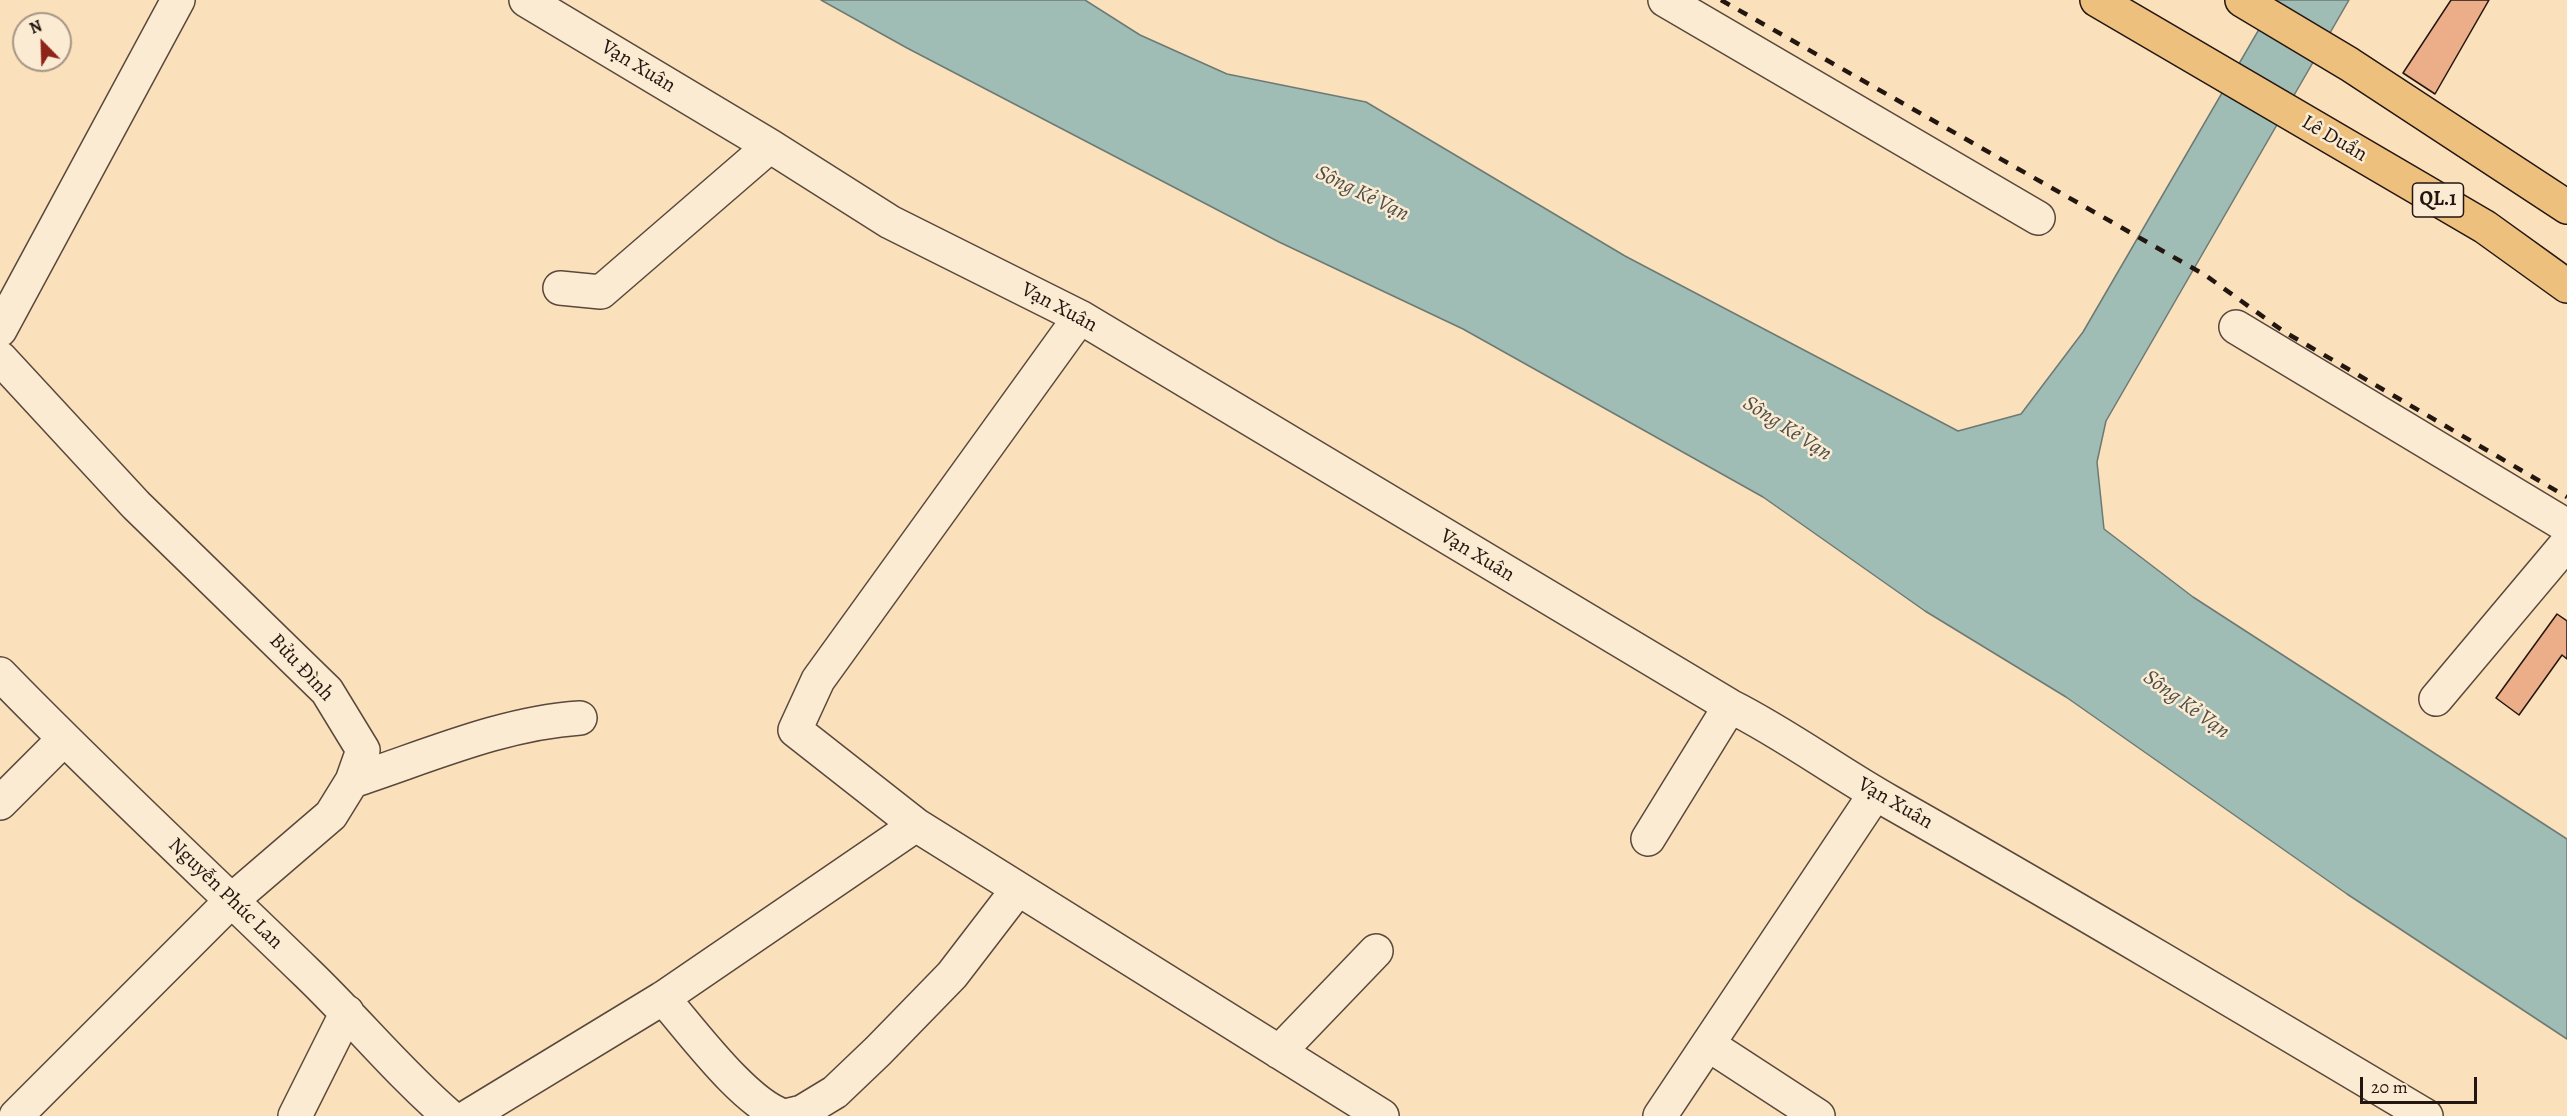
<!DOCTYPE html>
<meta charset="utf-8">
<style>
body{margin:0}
#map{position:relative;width:2567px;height:1116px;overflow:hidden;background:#fae0bb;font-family:Alegreya,serif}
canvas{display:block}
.north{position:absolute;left:12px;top:12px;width:60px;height:60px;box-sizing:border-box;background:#fcebd3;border:2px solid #a59685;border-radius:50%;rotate:337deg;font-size:16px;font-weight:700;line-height:24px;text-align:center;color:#231610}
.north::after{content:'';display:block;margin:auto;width:21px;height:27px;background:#8f2418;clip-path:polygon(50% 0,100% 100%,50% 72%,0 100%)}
.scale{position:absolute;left:2360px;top:1077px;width:117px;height:27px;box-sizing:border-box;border:3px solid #231610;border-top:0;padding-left:8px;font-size:18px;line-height:21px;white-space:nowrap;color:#231610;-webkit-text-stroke:4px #fcebd3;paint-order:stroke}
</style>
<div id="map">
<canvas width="2567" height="1116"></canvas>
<div class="north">N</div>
<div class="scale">20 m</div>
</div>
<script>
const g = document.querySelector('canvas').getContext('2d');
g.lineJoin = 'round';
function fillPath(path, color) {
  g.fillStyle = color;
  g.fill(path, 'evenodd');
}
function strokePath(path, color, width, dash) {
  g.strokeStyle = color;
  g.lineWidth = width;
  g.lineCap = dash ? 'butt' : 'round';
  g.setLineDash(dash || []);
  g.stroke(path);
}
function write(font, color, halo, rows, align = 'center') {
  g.font = font + ' Alegreya,serif';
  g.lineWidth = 5;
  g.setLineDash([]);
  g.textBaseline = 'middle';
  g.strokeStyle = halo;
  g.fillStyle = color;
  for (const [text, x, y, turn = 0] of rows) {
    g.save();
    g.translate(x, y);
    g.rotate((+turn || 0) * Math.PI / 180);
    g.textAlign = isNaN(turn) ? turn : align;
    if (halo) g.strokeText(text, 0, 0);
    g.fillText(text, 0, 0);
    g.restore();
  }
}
const water = new Path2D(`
 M821,0H1085L1140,35L1227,74L1366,102L1625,256L1958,431L2021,414L2083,332L2276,0H2349L2106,421L2097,462L2104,529L2193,597L2567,839V1039L2347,894L2066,697L1925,611L1763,497L1463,329L1279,242L907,48Z`);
const building = new Path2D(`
 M2451,0H2489L2435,94L2403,73Z
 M2557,614L2567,621V659L2562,655L2519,715L2496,698Z`);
const minor = new Path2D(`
 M526,0L770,146L890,222L1080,317L1730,706C1786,734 1835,771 1890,802C2070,904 2248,1010 2426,1116
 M1665,0L2038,218
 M560,288L601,292L770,146
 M1080,317L818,680L795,730L916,825L1382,1116
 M2236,327L2567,526
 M0,330L178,0
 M0,358L136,505L327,691L363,750L352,781L331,815L232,900L16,1116
 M0,674C100,777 205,874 307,973C356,1020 398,1072 449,1116
 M2436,699L2567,543
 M352,781C426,757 502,723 580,718
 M0,803L64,739
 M1648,839L1730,706
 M663,998C691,1030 745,1104 784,1116
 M1709,1045L1818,1116
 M1279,1052L1376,951
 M295,1116L347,1012
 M469,1116L663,998L916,825
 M785,1116L802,1112L835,1092L878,1051L952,975L1018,889
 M1660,1116L1875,794`);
const major = new Path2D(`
 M2097,0L2485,227L2567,286
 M2242,0L2349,64L2567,207`);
const rail = new Path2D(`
 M1721,0L2205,275L2283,331L2567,497`);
const shields = [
 [2438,200,51]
];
const shieldNames = [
 ["QL.1",2438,200]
];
const streetNames = [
 ["Vạn Xuân",638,67,31],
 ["Lê Duẩn",2334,139,30],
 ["Vạn Xuân",1059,308,28],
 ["Vạn Xuân",1477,556,31],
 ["Bửu Đình",301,668,47],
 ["Vạn Xuân",1895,804,30],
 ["Nguyễn Phúc Lan",225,894,44]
];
const waterNames = [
 ["Sông Kẻ Vạn",1362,194,26],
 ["Sông Kẻ Vạn",1787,429,33],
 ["Sông Kẻ Vạn",2186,705,36]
];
fillPath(water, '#9fbcb5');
strokePath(water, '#6d7a73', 1.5);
fillPath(building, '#ecad89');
strokePath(building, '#231610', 1.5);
strokePath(minor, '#59483b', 36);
strokePath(major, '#231610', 36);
strokePath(minor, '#fcebd3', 33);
strokePath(major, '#edc07e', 33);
strokePath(rail, '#231610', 4.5, [10, 10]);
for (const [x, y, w] of shields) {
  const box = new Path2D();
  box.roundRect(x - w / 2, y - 17, w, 34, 4.5);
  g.fillStyle = '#fcebd3';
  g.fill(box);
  strokePath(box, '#231610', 1.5);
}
write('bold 20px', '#231610', null, shieldNames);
write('21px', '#231610', '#fcebd3', streetNames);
write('italic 22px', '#4e504a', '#fcebd3', waterNames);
</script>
